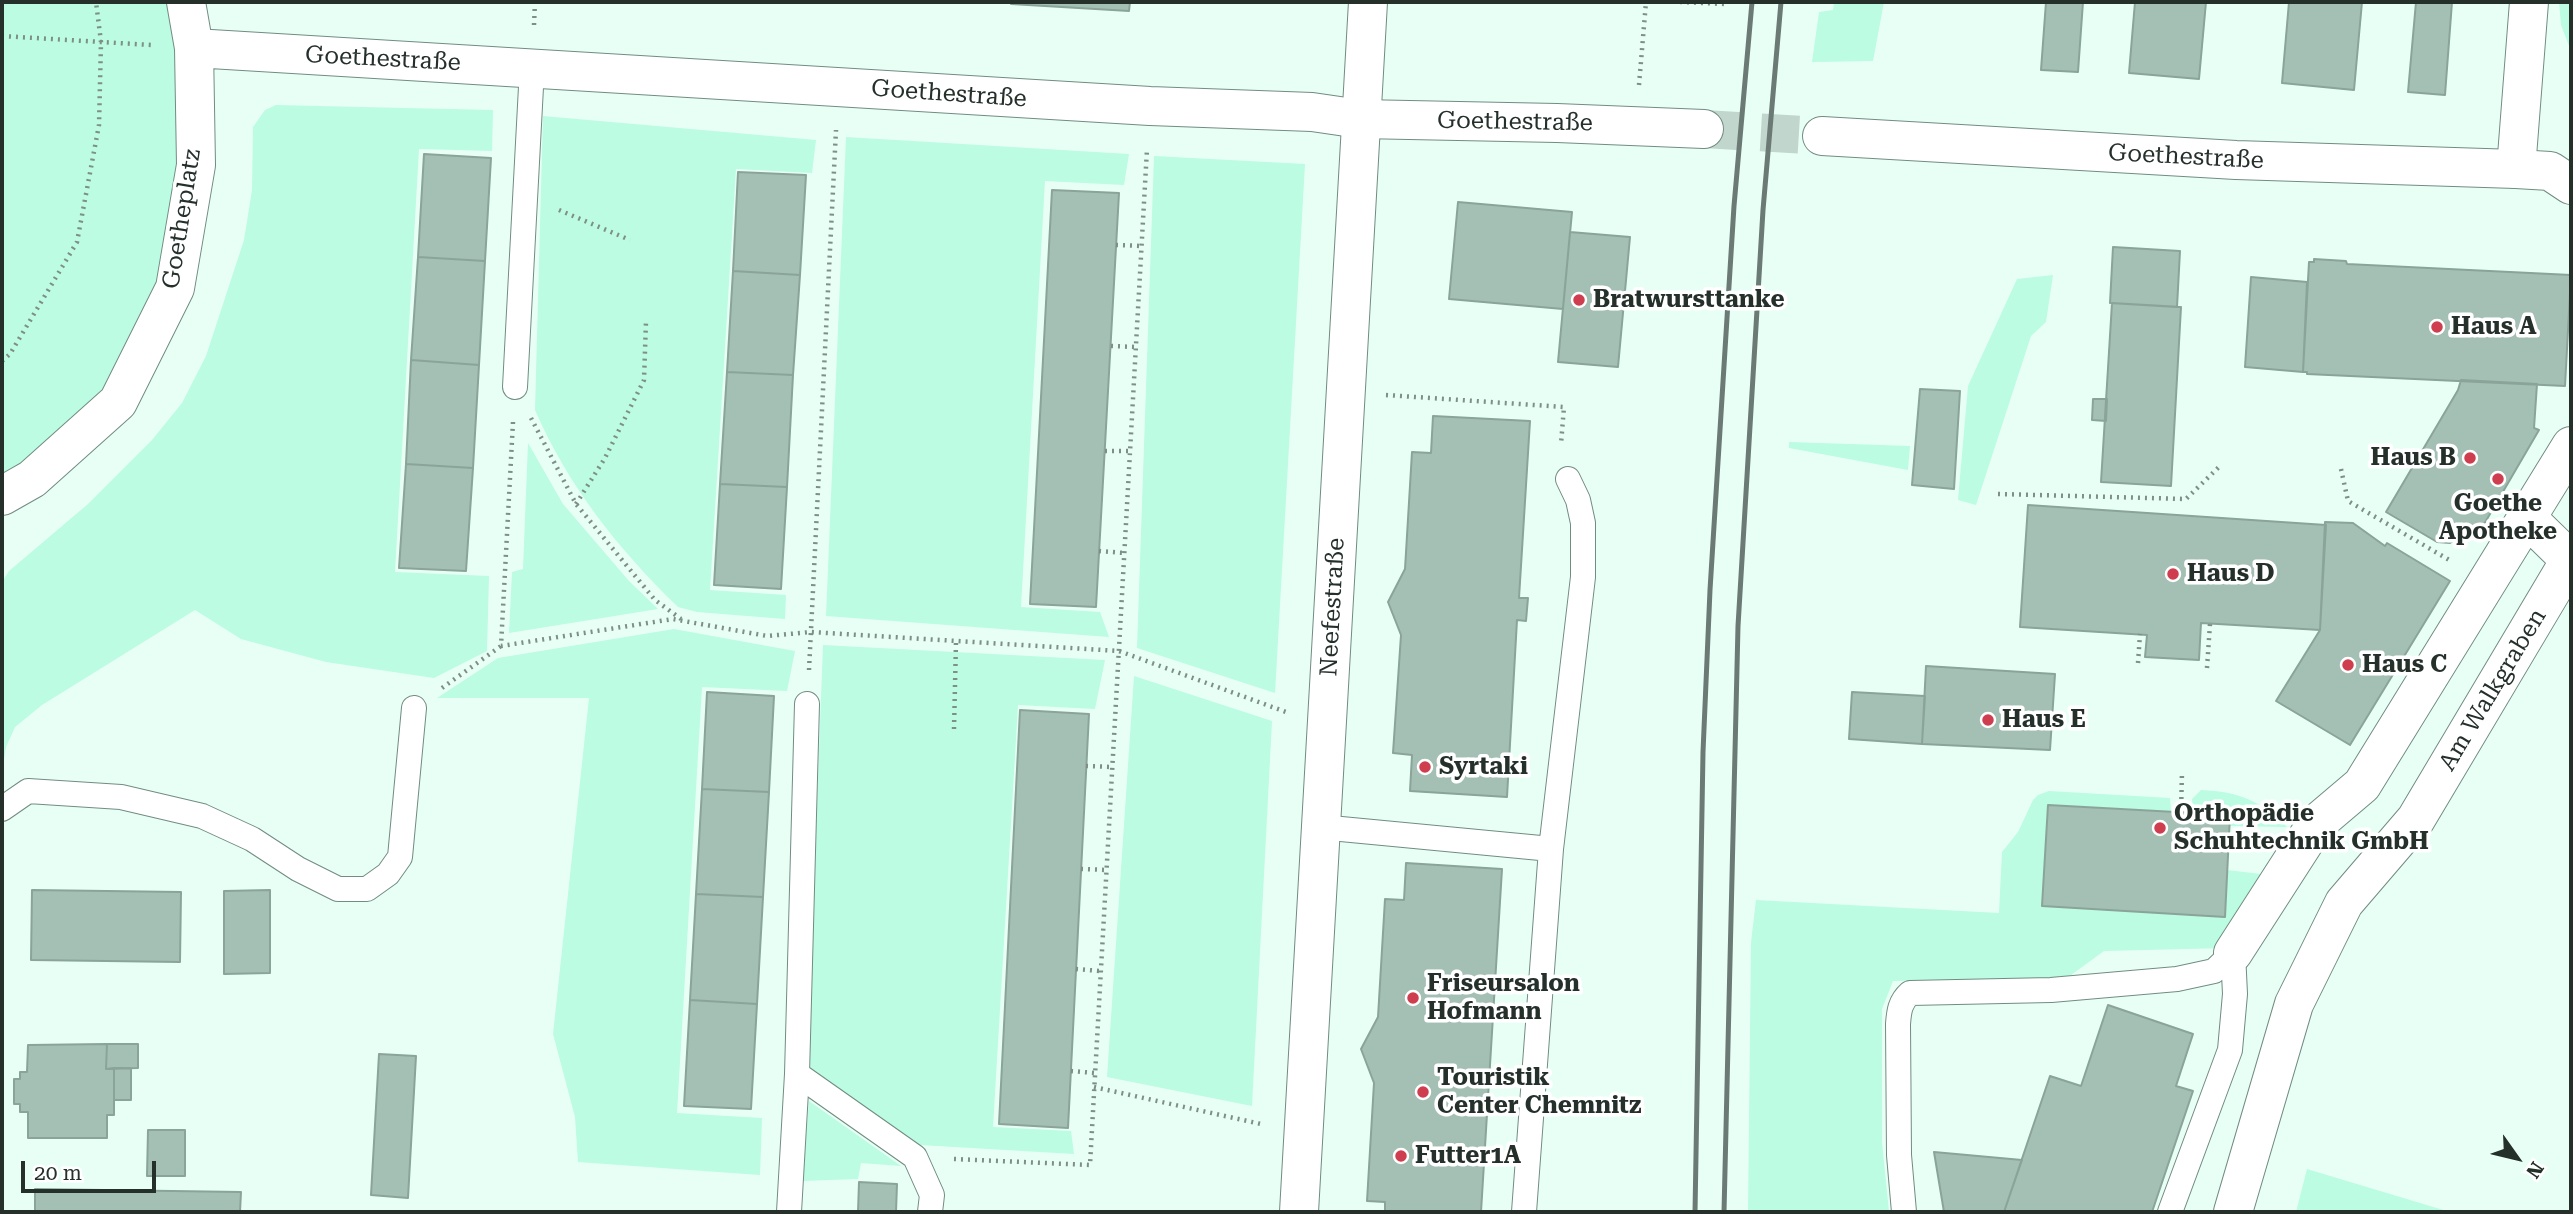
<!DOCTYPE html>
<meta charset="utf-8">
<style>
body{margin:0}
#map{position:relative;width:2573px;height:1214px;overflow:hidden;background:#e8fff6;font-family:"Roboto Serif",serif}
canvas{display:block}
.frame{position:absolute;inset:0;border:4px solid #25302b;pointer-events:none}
.north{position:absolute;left:2482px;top:1123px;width:70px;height:70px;-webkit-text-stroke:5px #fff;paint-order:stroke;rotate:124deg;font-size:19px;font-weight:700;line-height:28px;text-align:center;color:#25302b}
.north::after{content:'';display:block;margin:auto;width:24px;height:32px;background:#25302b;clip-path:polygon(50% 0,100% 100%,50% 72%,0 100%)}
.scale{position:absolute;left:21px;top:1161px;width:135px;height:32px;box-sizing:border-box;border:4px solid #25302b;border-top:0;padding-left:9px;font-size:21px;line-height:24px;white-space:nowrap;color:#25302b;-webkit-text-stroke:5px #fff;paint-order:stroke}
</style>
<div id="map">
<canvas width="2573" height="1214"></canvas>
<div class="frame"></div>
<div class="north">N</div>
<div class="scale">20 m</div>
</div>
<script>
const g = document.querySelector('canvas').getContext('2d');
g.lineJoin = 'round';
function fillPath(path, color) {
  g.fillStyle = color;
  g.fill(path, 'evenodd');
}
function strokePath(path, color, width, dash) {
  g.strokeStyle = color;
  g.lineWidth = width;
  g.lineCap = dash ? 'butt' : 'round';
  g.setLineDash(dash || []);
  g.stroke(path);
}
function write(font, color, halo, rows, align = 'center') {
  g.font = font + ' "Roboto Serif",serif';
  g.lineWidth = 7;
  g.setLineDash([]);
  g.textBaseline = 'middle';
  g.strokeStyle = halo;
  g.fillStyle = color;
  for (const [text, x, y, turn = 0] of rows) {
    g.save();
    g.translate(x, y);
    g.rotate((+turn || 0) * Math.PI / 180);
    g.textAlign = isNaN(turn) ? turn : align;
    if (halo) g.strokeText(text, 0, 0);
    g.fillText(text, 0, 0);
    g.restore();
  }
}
const green = new Path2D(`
 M2,2H186L196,165L118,402L2,490Z
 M1834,2H1884L1873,61L1812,62L1819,12L1833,10Z
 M2559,2H2571V51L2561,25Z
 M276,105L493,110L492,151L419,149L395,572L489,576L487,651L434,678L326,662L241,639L195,610L42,705L15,727L6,747L2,772V582L9,571L88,504L152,440L182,403L206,356L244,240L252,190L253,127L265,110Z
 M543,116L816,140L812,173L736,169L710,590L786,595L785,619L697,612L678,607C619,550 568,486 535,410Z
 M846,137L1129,154L1124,185L1045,181L1021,607L1100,612L1109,637L826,616Z
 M1154,156L1305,164L1275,693L1137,648Z
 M2053,275L2046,322L2031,336L1976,505L1958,500L1968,386L2017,279Z
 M1789,442L1910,446L1908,470L1789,448Z
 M528,443L563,504L629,581L658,609L509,633L512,572L523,569Z
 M674,629L795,651L787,691L702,687L677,1113L762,1118L760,1175L578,1162L575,1117L553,1034L589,698H437L498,658Z
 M823,645L1105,660L1095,709L1018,705L993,1127L1071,1131L1074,1154L920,1145L807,1068Z
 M1134,676L1272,721L1252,1106L1107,1077Z
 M2201,790C2240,792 2259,800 2287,827L2230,826V815L2193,813L2192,799Z
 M2049,791L2170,798L2171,812L2048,805L2043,906L2227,870L2261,874L2271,888L2227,948L2104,951L2067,978L1893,981L1882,1009V1142L1889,1212H1748L1751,942L1756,900L1999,913L2002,852L2018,832L2033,800L2038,795Z
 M809,1101L901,1166L861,1163L858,1179L802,1181Z
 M2307,1169L2450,1212H2296Z`);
const building = new Path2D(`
 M1011,2H1130L1129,11L1011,4Z
 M2046,2H2083L2078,72L2041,70Z
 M2135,2H2206L2199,79L2129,73Z
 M2289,2H2362L2354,90L2282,83Z
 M2416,2H2452L2445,95L2408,92Z
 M424,154L491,158L485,261L418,257Z
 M738,172L806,175L800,275L733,271Z
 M1052,190L1119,193L1096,607L1030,604Z
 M1458,202L1572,212L1563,309L1449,299Z
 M1570,232L1630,237L1618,367L1558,362Z
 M2113,247L2180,251L2177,307L2110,303Z
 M418,257L485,261L479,365L411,360Z
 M2314,259L2346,261L2347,264L2571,275L2565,386L2307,374V372H2303L2309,262H2314Z
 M733,271L800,275L793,375L727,372Z
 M2251,277L2307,282L2303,372L2245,367Z
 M2112,303L2181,307L2171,486L2101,482Z
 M411,360L479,365L473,468L406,464Z
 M727,372L793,375L787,487L720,484Z
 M2461,380L2537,384L2534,428L2539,430L2483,526L2478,524L2450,543L2437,542L2386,512L2458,390Z
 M1920,389L1960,391L1954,489L1912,485Z
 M2093,399H2107L2106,421L2092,420Z
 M1433,416L1530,421L1519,598H1528L1526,621L1517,620L1507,797L1410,791L1412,755L1393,753L1401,635L1388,602L1405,569L1412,452L1431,453Z
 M406,464L473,468L466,571L399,568Z
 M720,484L787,487L781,589L714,585Z
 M2028,505L2326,525L2320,630L2201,623L2199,660L2145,657L2147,635L2020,627Z
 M2325,522L2353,523L2385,546L2387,543L2450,581L2350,745L2276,701L2320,630Z
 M1926,666L2055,674L2050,750L1922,744Z
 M707,692L774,696L769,792L702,789Z
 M1852,692L1925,696L1922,744L1849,739Z
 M1020,710L1089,714L1068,1128L999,1124Z
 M702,789L769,792L763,897L696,894Z
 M2048,805L2230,815L2225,917L2042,906Z
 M1406,863L1502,869L1481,1212H1385V1202L1367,1201L1374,1083L1361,1049L1378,1017L1385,899L1404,900Z
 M32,890L181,892L180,962L31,960Z
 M270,890V973L224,974V891Z
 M696,894L763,897L757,1004L690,1000Z
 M690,1000L757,1004L751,1109L684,1106Z
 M2108,1005L2193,1034L2176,1086L2193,1091L2152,1212H2004L2050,1076L2081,1086Z
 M107,1044L106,1069L114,1068V1115H107V1138H28V1112H20V1104H14V1079H20V1072H27L28,1045Z
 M107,1044H138V1068L106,1069Z
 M379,1054L416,1056L408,1198L371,1195Z
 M114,1068H131V1100H114Z
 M148,1130H185V1176H147Z
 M1934,1152L2022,1160L2004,1212H1944Z
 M859,1182L897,1184L896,1212H858Z
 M35,1189L241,1192L240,1212H35Z`);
const secondaryTunnel = new Path2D(`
 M1704,129L1822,136`);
const path = new Path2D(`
 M1680,2L1725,4
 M534,25L535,2
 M2,36L151,45
 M1639,85L1646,2
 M559,210L630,240
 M1116,245L1142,246
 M1111,346L1136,347
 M2,361L10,354L77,242L99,125L101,42L96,2
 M1386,395L1564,407L1561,444
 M531,418L576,504L655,600L681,619
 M513,422L501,646L673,619L767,636L811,632L1119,651L1286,712
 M1105,451H1130
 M2341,469L2348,501L2451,561
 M1998,494L2186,499L2221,465
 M576,504L605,458L644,380L646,321
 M1099,551L1124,553
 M2138,663L2140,634
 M2207,668L2210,624
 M809,670L836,130
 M442,688L501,646
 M954,729L956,642
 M1086,766L1112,767
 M2181,813L2182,772
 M1081,869L1107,870
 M1076,969L1100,971
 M1071,1071L1095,1073
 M1094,1087L1261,1124
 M954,1159L1090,1165L1147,149`);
const lane = new Path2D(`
 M515,387L532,68
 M807,704L797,1074L915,1157L932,1195L930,1212
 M2,809L28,791L121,797L202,816L252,839L298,869L338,889H367L388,874L400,857L414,708
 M1320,827L1551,849L1524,1212
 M1551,849L1583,577V523L1578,500L1568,479
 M789,1212L797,1074
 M1904,1212L1899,1155L1898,1024C1899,1011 1900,1002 1910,993L2051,990L2177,979L2214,971L2233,953
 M2170,1212L2230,1050L2235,994L2233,953`);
const street = new Path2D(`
 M2516,169L2529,2
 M2233,953L2316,824L2362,785L2571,446
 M1299,1212L1368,2
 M2233,1212L2294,1004L2344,903L2416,819L2570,560L2527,518`);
const secondary = new Path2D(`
 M194,48L1150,106L1312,112L1360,119L1557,123L1704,129
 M1822,136L2236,160L2516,169L2550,171L2571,185
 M2,496L32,479L118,402L175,288L196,165L194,48L186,2`);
const rail = new Path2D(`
 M1695,1212L1703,752L1710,590L1734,206L1752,2
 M1724,1212L1738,626L1763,210L1781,2`);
const markers = [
 [1579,300,7,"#cf3e4e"],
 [2437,327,7,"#cf3e4e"],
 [2470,458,7,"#cf3e4e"],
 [2498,479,7,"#cf3e4e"],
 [2173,574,7,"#cf3e4e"],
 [2348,665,7,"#cf3e4e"],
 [1988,720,7,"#cf3e4e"],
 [1425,767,7,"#cf3e4e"],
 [2160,828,7,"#cf3e4e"],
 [1413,998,7,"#cf3e4e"],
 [1423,1092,7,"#cf3e4e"],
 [1401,1156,7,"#cf3e4e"]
];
const streetNames = [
 ["Goethestraße",383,59,3],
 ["Goethestraße",949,94,4],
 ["Goethestraße",1515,122,1],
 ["Goethestraße",2186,157,3],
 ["Goetheplatz",182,219,-81],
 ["Neefestraße",1333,607,-87],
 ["Am Walkgraben",2493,690,-59]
];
const poiNames = [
 ["Bratwursttanke",1593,300],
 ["Haus A",2451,327],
 ["Haus B",2456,458,"right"],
 ["Goethe",2498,504,"center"],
 ["Apotheke",2498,532,"center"],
 ["Haus D",2187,574],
 ["Haus C",2362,665],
 ["Haus E",2002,720],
 ["Syrtaki",1439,767],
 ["Orthopädie",2174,814],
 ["Schuhtechnik GmbH",2174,842],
 ["Friseursalon",1427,984],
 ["Hofmann",1427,1012],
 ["Touristik",1437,1078],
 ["Center Chemnitz",1437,1106],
 ["Futter1A",1415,1156]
];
fillPath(green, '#bbfce3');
fillPath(building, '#a4bfb4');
strokePath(building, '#8aa499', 2);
strokePath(secondaryTunnel, '#c1d6cd', 38, [38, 19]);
strokePath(lane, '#728c82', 26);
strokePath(street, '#728c82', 40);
strokePath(secondary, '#728c82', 40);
strokePath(path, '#7f8f88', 4.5, [2, 5]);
strokePath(lane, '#fff', 24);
strokePath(street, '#fff', 38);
strokePath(secondary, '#fff', 38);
strokePath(rail, '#6b7a74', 5);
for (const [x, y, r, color] of markers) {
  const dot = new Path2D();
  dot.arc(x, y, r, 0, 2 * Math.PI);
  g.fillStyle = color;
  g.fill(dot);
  strokePath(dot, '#fff', 2.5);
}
write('24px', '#25302b', '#fff', streetNames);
write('bold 24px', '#25302b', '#fff', poiNames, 'left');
</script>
